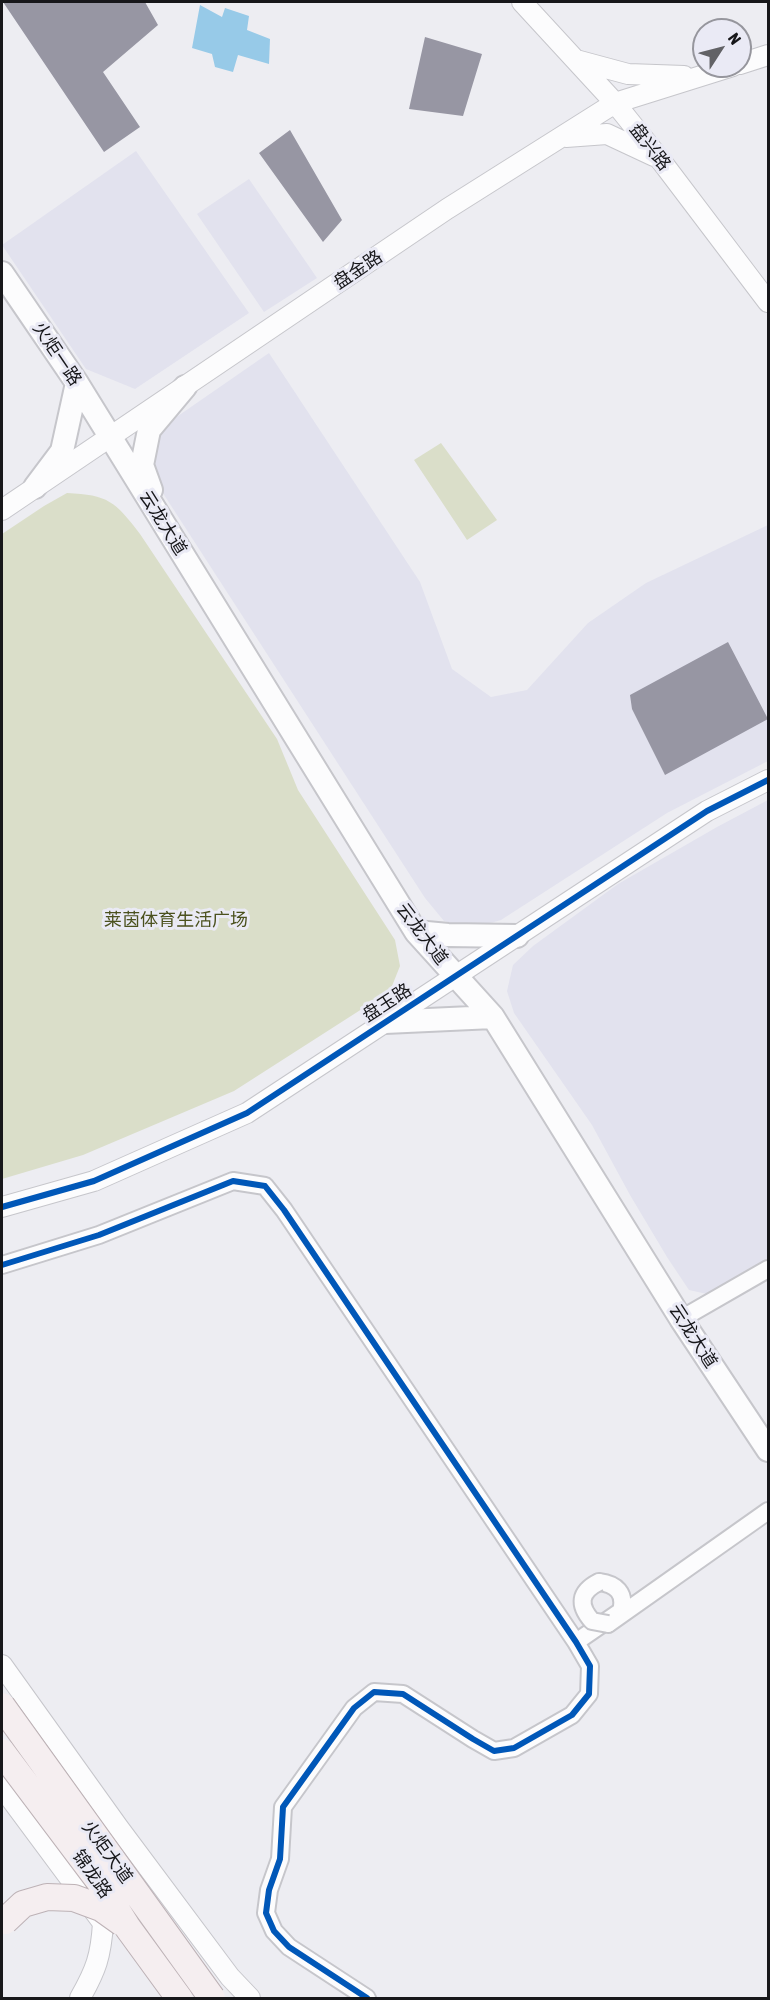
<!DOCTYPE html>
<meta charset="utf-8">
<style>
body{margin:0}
#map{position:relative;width:770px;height:2000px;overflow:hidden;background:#ededf2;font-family:"Asap Condensed",sans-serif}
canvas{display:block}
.frame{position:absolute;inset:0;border:3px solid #17171a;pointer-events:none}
.north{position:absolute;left:692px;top:18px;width:60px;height:60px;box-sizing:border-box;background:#eaeaf5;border:2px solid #96969d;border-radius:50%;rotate:54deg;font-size:16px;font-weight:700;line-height:24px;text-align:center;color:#17171a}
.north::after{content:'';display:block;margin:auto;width:21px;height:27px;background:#626266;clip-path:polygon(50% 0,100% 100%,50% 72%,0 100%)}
</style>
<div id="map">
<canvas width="770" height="2000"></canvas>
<div class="frame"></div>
<div class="north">N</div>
</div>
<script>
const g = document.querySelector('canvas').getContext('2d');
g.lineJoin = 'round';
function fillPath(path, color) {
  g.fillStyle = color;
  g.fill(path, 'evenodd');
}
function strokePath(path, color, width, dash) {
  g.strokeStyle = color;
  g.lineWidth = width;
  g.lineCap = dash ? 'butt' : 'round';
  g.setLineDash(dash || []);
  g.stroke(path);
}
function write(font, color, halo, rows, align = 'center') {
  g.font = font + ' "Asap Condensed","Noto Sans SC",sans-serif';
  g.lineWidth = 6;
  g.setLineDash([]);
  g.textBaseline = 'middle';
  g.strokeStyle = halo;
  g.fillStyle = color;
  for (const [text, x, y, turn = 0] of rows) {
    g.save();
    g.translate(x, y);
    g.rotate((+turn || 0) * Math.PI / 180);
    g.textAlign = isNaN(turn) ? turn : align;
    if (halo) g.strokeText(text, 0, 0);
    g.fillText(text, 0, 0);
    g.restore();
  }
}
const built = new Path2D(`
 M136,151L249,313L135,389L86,369L2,245Z
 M249,179L317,278L264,312L197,214Z
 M269,353L420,582L452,669L491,697L527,690L588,623L646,583L768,525V761L667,813L501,920L470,929L444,921L425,898L157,484L153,457L162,427Z
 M768,800V1259L707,1294L689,1290L667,1257L630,1195L592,1125L514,1013L507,991L513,965L533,946L618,884L717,827Z`);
const green = new Path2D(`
 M441,443L497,520L467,540L414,460Z
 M67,493C108,495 115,501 140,534L277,739L298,790L395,940L400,966L390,991L234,1091L83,1155L2,1179V534L44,506Z`);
const water = new Path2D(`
 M200,5L222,17L225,8L249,16L247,30L270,39L269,64L238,55L233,72L215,67L212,54L192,48Z`);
const building = new Path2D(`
 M3,2H145L158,25L103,72L140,127L104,152Z
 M425,37L482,54L463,116L409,109Z
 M290,130L342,220L323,242L259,153Z
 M728,642L768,719L665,775L632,709L630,695Z`);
const minor = new Path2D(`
 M2,1265L99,1235L233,1181L265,1186L284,1210L576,1642L590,1666L589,1694L572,1715L514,1748L494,1751L473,1739L403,1694L374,1692L354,1708L283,1807L280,1859L269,1890L266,1913L274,1931L289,1947L367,1998
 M681,1319L768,1269
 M608,1624L768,1511
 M576,1642L621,1611C626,1593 616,1584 599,1582`);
const tertiary = new Path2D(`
 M522,2L615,103L659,158L768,302
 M576,60L628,74L684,76
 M740,64L768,55
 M566,137L607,134L654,156
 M2,510L447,209L615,103L733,66
 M2,1207L94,1181L247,1113L707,811L768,780
 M2,1665L118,1827L230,1977L250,1998
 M2,1787L103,1923C101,1956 96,1970 80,1998`);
const secondary = new Path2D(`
 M2,273L77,383L416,932L493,1017L681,1319L768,1450
 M35,487L62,451L77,383
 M151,490L142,465L149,430L185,387
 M416,932L448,935L517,936
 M385,1022L493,1017`);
const minorBridge = new Path2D(`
 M599,1582C579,1592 578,1605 592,1621L608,1624`);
const primaryBridge = new Path2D(`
 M2,1706L212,1998
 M2,1752L99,1881L128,1928L179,1998
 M5,1921L23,1904L47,1897L74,1898L101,1908L122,1923`);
const cycleway = new Path2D(`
 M2,1207L94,1181L247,1113L707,811L768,780
 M2,1265L99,1235L233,1181L265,1186L284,1210L576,1642L590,1666L589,1694L572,1715L514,1748L494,1751L473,1739L403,1694L374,1692L354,1708L283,1807L280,1859L269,1890L266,1913L274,1931L289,1947L367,1998`);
const streetNames = [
 ["盘兴路",650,147,52],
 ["盘金路",358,270,-34],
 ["火炬一路",57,354,56],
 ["云龙大道",163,523,58],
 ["云龙大道",422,934,53],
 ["盘玉路",387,1003,-33],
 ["云龙大道",693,1336,57],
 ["火炬大道",107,1852,54],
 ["锦龙路",92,1874,55]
];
const parkNames = [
 ["莱茵体育生活广场",176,920]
];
fillPath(built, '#e2e2ee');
fillPath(green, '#dadec9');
fillPath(water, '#97cae8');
fillPath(building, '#9796a3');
strokePath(minor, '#c6c6cb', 20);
strokePath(tertiary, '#c6c6cb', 22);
strokePath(secondary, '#c6c6cb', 26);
strokePath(minor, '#fcfcfd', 16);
strokePath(tertiary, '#fcfcfd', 20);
strokePath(secondary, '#fcfcfd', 22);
strokePath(minorBridge, '#c6c6cb', 20, []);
strokePath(primaryBridge, '#bdb2b6', 28, []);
strokePath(minorBridge, '#fcfcfd', 16);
strokePath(primaryBridge, '#f5eef0', 26);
strokePath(cycleway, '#0057b8', 6);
write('18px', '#17171a', '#eaeaf5', streetNames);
write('18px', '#4b511e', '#eaeaf5', parkNames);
</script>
